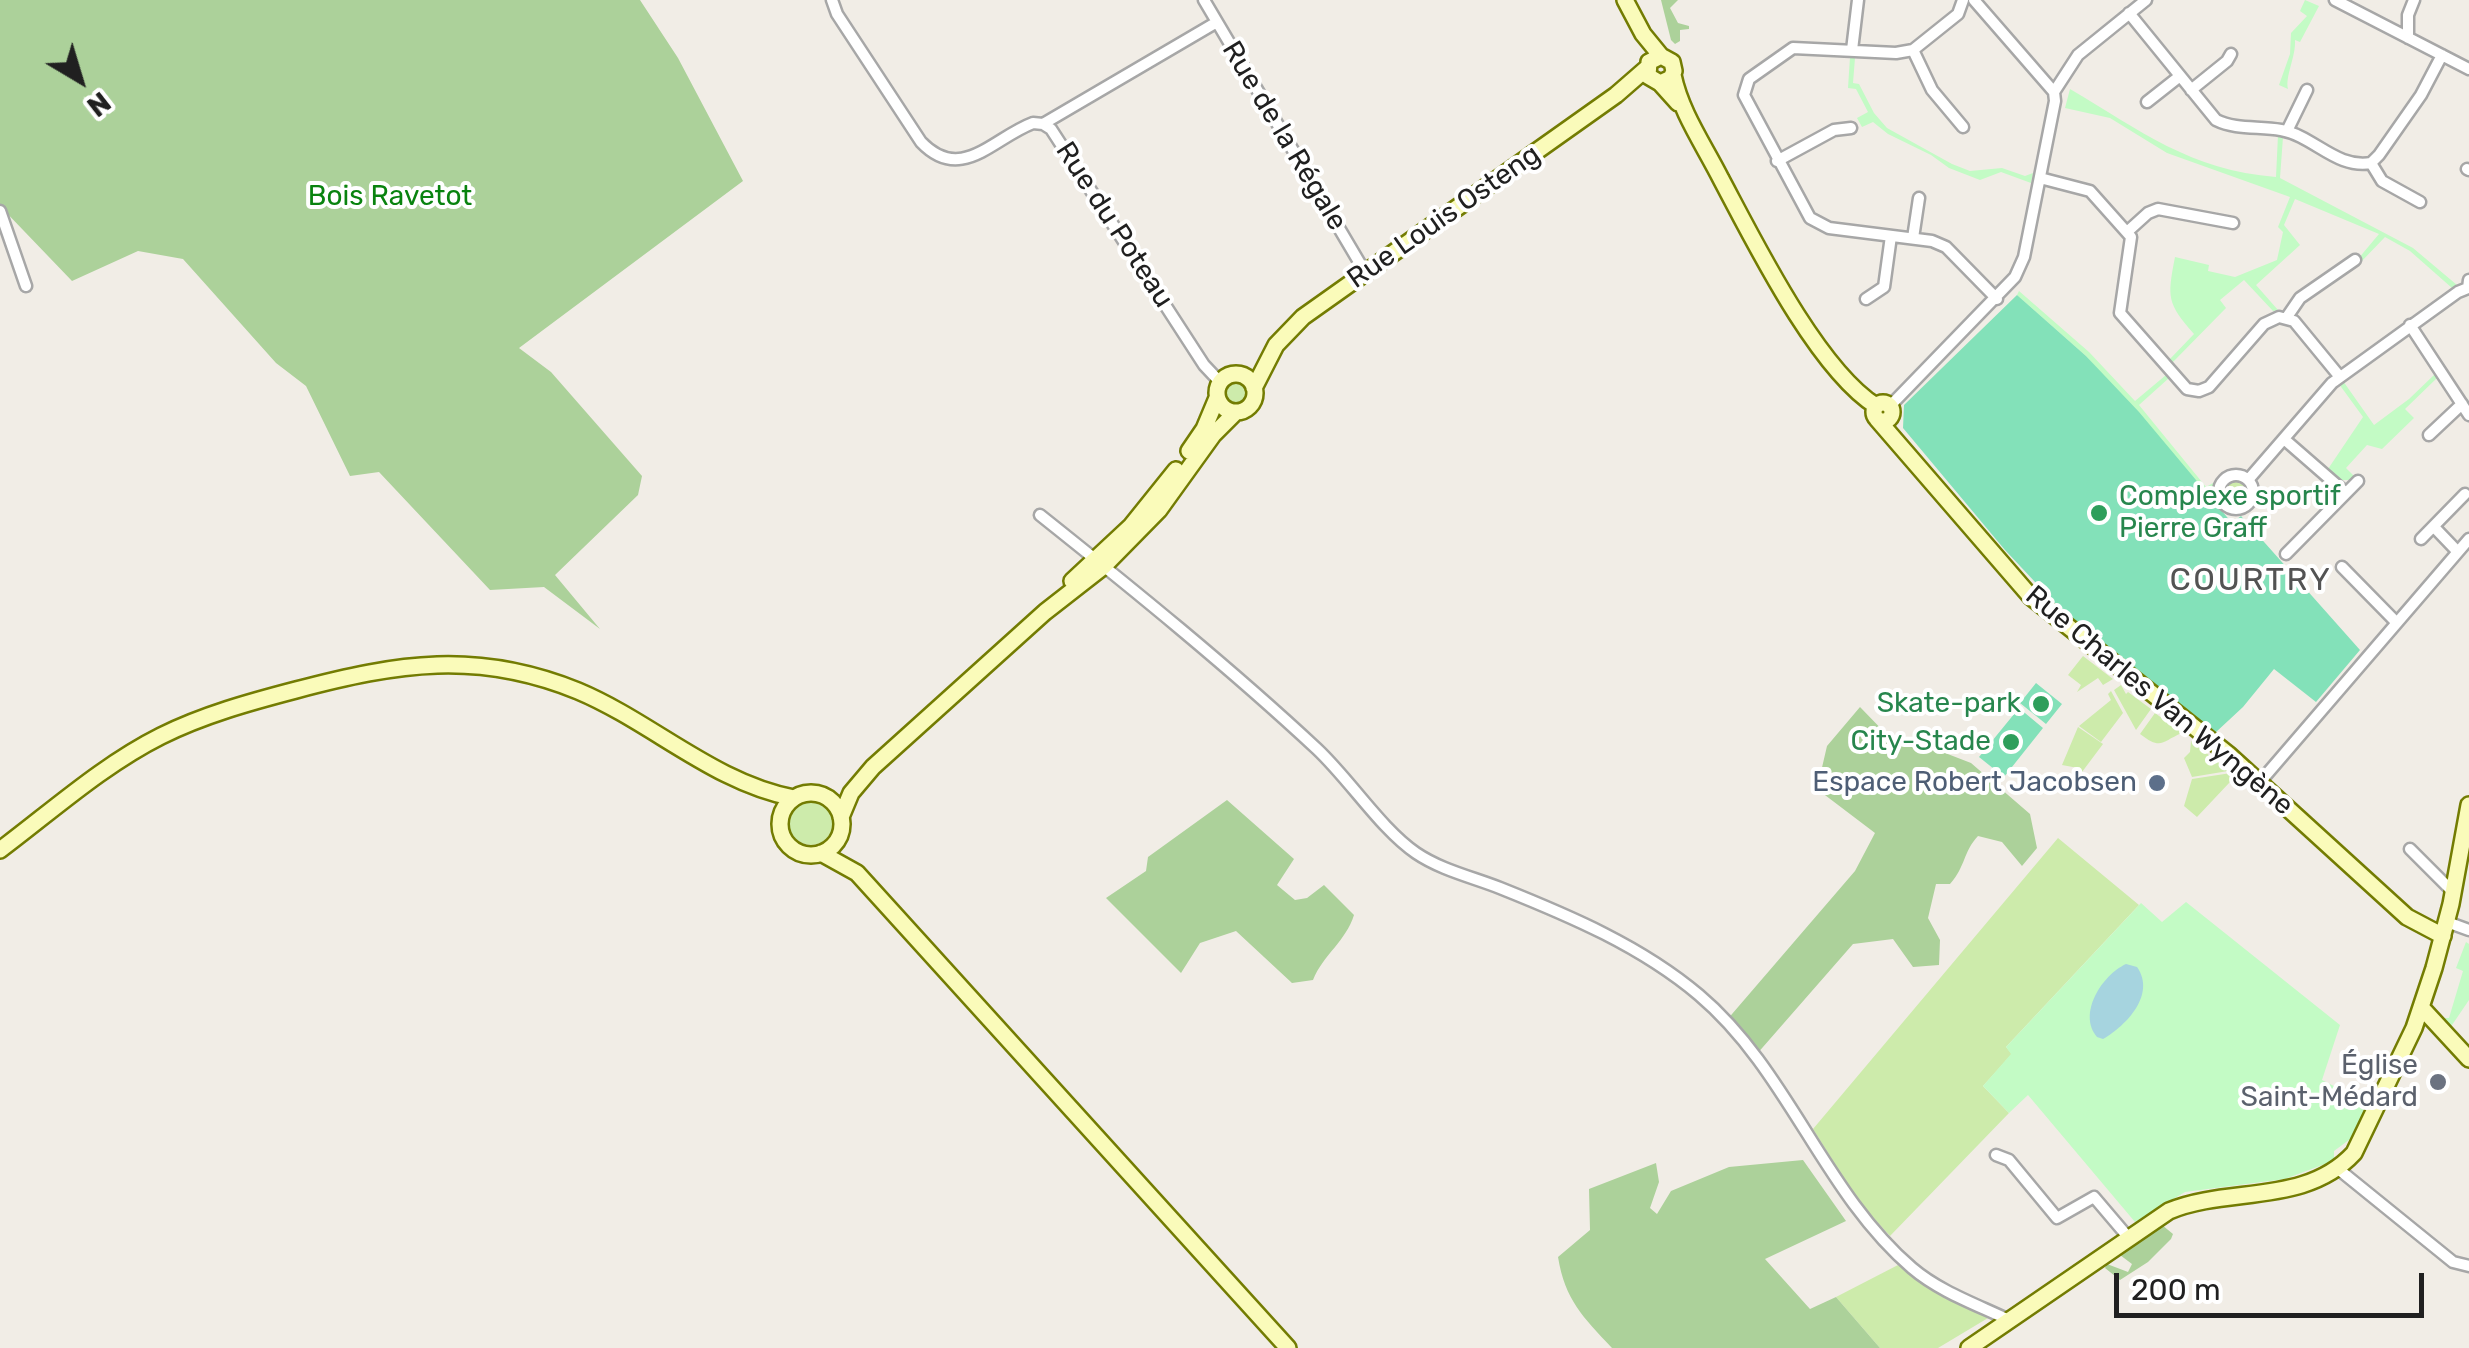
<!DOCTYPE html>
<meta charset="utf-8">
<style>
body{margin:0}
#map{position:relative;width:2469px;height:1348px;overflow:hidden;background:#f1ede6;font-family:Rubik,sans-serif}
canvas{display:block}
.north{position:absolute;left:30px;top:30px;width:100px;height:100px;-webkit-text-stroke:8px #fff;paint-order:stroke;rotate:142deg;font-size:28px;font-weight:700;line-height:40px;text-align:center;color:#202020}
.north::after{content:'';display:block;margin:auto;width:35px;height:45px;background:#202020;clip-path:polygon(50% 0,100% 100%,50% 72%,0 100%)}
.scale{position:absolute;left:2114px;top:1273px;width:310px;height:45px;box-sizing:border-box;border:5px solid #202020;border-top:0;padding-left:12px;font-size:30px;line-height:35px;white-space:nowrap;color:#202020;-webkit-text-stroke:8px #fff;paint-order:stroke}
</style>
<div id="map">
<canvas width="2469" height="1348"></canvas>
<div class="north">N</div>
<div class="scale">200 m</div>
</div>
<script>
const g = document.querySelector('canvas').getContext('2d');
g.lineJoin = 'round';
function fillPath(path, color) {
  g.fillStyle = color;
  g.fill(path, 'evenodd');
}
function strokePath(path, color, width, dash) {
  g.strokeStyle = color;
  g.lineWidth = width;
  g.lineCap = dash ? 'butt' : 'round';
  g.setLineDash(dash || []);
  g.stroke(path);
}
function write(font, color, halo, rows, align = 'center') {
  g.font = font + ' Rubik,sans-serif';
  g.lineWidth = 8;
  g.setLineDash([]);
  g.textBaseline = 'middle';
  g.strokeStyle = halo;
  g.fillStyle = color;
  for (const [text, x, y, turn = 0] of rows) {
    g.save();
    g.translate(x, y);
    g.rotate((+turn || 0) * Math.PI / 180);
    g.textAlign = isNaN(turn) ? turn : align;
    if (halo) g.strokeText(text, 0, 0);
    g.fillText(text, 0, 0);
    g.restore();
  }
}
const grass = new Path2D(`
 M1224 393a11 11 0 1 1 22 0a11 11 0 1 1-22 0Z
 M2224 492a12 12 0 1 1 24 0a12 12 0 1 1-24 0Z
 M2083,656L2113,679L2103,685L2098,678L2077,692L2081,685L2068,675Z
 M2121,685L2126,694L2128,692L2151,709L2136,730L2114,690Z
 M2111,691L2123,713L2101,742L2079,726L2111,700L2108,694Z
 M2155,713L2182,733C2162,741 2162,751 2140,734Z
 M2078,727L2103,744L2082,772L2078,768L2062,765Z
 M2191,741L2228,770V771L2192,777L2184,758L2190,752Z
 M2231,773L2230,782L2197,817L2184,806L2192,779Z
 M789 823a22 22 0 1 1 44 0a22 22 0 1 1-44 0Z
 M2058,838L2139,905L2006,1047L2012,1054L1983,1086L2009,1113L1890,1236L1857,1200L1813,1129Z
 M1898,1265L1932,1290L1988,1318L1938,1348H1880L1836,1297Z`);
const forest = new Path2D(`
 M0,0H640L678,58L743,181L519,348L551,372L642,476L638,495L555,575L600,629L544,587L490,590L379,472L350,476L306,386L276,363L183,259L138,251L72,281L0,206Z
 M1661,0H1678L1670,8L1678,23L1689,26V29L1680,30V41L1675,44L1671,40Z
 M1860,707L1892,740L1914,741L1971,763L2030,814L2037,848L2022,866L2002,842L1978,836C1963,852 1966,866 1950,884H1936L1928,918L1940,940L1939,965L1913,967L1893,939L1853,944L1756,1055L1726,1021L1855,871L1875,833L1817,789L1827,746Z
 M1227,800L1294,859L1277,885L1295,900L1307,898L1324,885L1354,915C1346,941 1323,955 1313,980L1292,983L1236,931L1200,943L1181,973L1106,898L1146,871L1148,857Z
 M1803,1160L1846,1221L1765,1259L1810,1309L1836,1297L1880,1348H1612C1583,1317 1565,1300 1558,1257L1590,1230L1589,1189L1656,1163L1659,1182L1650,1208L1657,1214L1671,1191L1729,1167Z
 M2162,1225L2173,1234L2171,1239L2148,1262L2120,1280L2105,1268L2107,1264L2128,1272L2132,1264L2120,1255L2140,1237Z`);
const park = new Path2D(`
 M2305,0L2319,6L2300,42L2295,40C2296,57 2285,76 2288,89L2279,85L2290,54L2291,33L2307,16L2300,11Z
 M1850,57L1855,58L1853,83L1859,84L1874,113L1887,128L1952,164L1970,171L2002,168L2025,176L2033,173L2031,183L2001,172L1980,180L1949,168L1931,155L1888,134L1873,122L1862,127L1857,118L1868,112L1856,89L1848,88Z
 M2070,89C2141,131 2190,170 2276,177L2278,135L2283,137L2280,178L2413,248L2457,285L2452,288L2410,251L2385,237L2360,263L2358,259L2379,234L2295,199L2284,225L2300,245L2256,285L2278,310L2273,311L2244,280L2220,300L2226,308L2172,363L2169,360L2194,334C2167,303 2167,298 2175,257L2209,265L2208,271L2235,277L2277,260L2283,232L2278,227L2290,197L2167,153L2110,118L2065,108Z
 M2019,291L2089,352L2135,401L2166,375L2169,378L2139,405L2206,487L2213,483L2218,503L2216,505L2086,356L2017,295Z
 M2434,371L2441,379H2436L2405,409L2414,418L2382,449L2367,445L2346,468L2355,477L2353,480H2341L2328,469L2363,417L2339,384L2343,381L2374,425L2409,399L2434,375Z
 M2186,902L2340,1025L2322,1080L2371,1105L2357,1134L2334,1151V1158L2328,1166L2325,1164L2285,1179L2185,1192L2135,1222L2028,1095L2009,1113L1983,1086L2011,1054L2006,1047L2141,903L2162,922Z
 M2466,942L2469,944V1000L2450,1028L2441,1018H2449L2463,971L2456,968Z`);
const pitch = new Path2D(`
 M2017,295L2086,356L2139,412L2232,523L2241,516L2360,650L2316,702L2274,669L2243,707L2215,733L2066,615L2005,550L1903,428L1904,405Z
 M2036,683L2062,704L2046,724L2020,703Z
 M2019,708L2043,728L2004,777L1979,757Z`);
const water = new Path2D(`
 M2126,964L2137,967C2156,994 2127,1025 2103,1039L2097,1037C2077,1014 2102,975 2126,964Z`);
const street = new Path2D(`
 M832,0L837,14L921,142C961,184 993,138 1033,123L1043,124L1051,129L1204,365L1220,382
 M1204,0L1365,272
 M1963,0L1958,14L1913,50L1896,53L1793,48L1749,79L1744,95L1810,218L1829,228L1932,241L1946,247L1997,299
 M1974,0L2054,92
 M2335,0L2469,69
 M2129,13L2216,120C2236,130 2259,126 2281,130C2314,136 2336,169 2371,163L2379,155L2421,95L2442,55
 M2408,38V15L2414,0
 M1852,50L1858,0
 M1913,50L1932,90L1963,127
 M2191,90L2227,61L2231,54
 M2147,102L2180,76
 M1043,124L1217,22
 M2287,131L2307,90
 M1777,161L1834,130L1851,128
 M2371,163L2382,181L2420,202
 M2467,169L2469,170
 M2040,178L2090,191L2131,237L2120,313L2187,389L2199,391L2209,387L2264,324L2279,317L2294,321L2340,377
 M0,211L26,286
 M2127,232L2148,213L2158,209L2233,223
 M1913,238L1919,198
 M1866,299L1884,287L1891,236
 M2287,317L2300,298L2355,260
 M2410,325L2469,415
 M1890,406L2015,277L2024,257L2055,101L2054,92L2078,55L2146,0
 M2429,435L2462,404
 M2284,439L2346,493
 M2219 492a17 17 0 1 1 34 0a17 17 0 1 1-34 0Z
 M2248,480L2332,383L2458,292L2468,288L2469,280
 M1040,515C1134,590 1229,667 1317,749C1350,780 1381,829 1416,853C1441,870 1472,877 1500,888C1570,916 1641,946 1699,995C1789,1071 1823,1192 1912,1268C1940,1292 1978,1305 2011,1321
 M2434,527L2457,551
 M2421,539L2465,494
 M2286,554L2358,481
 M2342,567L2396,622
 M2260,782L2469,539
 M2410,849L2453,892
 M2447,922L2469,930
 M1996,1155L2009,1160L2057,1218L2094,1197L2128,1237
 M2337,1168L2453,1262L2469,1266`);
const secondary = new Path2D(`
 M1625,0L1643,34L1661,56
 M1673,75C1681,113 1704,145 1721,179C1754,241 1817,369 1876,406
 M1660,83L1671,78L1674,71L1672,62L1661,56L1649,62L1648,76L1660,83L1678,103
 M1217 393a19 19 0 1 1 38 0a19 19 0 1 1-38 0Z
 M1254,388L1276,345L1303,317L1616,95L1647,68
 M1874 412a9 9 0 1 1 18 0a9 9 0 1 1-18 0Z
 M1877,419L2031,597L2228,754L2407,917L2443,936
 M1189,451L1204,429L1217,398
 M1072,581L1131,526L1176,470
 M780 824a31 31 0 1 1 62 0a31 31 0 1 1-62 0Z
 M841,817L851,793L873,767L1045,612L1104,566L1159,510L1213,435L1236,412
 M0,850C52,811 103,765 161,736C203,715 250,702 296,690C398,663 477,650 578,691C652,722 714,783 794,798
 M821,853L857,873L1288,1348
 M2421,1007L2469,1059
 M1969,1348L2169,1211C2229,1186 2305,1206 2354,1153L2414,1028L2434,968L2451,904L2469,805`);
const markers = [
 [2099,513,10,"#2e9e5b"],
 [2041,704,10,"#2e9e5b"],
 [2011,742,10,"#2e9e5b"],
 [2157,783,10,"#5c6f8a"],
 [2438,1082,10,"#6b7280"]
];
const streetNames = [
 ["Rue de la Régale",1284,136,59],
 ["Rue Louis Osteng",1444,217,-35],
 ["Rue du Poteau",1114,225,57],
 ["Rue Charles Van Wyngène",2159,701,40]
];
const parkNames = [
 ["Bois Ravetot",390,197]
];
const leisureNames = [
 ["Complexe sportif",2119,497,"left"],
 ["Pierre Graff",2119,529,"left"],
 ["Skate-park",2021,704],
 ["City-Stade",1991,742]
];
const serviceNames = [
 ["Espace Robert Jacobsen",2137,783]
];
const worshipNames = [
 ["Église",2418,1066],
 ["Saint-Médard",2418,1098]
];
const quarterNames = [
 ["COURTRY",2251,581]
];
fillPath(grass, '#cdebab');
fillPath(forest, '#acd19a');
fillPath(park, '#c3fbc5');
fillPath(pitch, '#83e1b9');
fillPath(water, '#a6d4df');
strokePath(street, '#a7a7a7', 15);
strokePath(secondary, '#737c02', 20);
strokePath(street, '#fff', 10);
strokePath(secondary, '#fafbba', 15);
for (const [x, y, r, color] of markers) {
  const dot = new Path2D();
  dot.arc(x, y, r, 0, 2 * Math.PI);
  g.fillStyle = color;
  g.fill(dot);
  strokePath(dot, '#fff', 4);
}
write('28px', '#202020', '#fff', streetNames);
write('28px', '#09830f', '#fff', parkNames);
write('28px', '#27864d', '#fff', leisureNames, 'right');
write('28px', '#4e5e75', '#fff', serviceNames, 'right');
write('28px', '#5b616d', '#fff', worshipNames, 'right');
g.letterSpacing = '2.5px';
write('32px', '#535353', '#fff', quarterNames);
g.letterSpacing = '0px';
</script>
